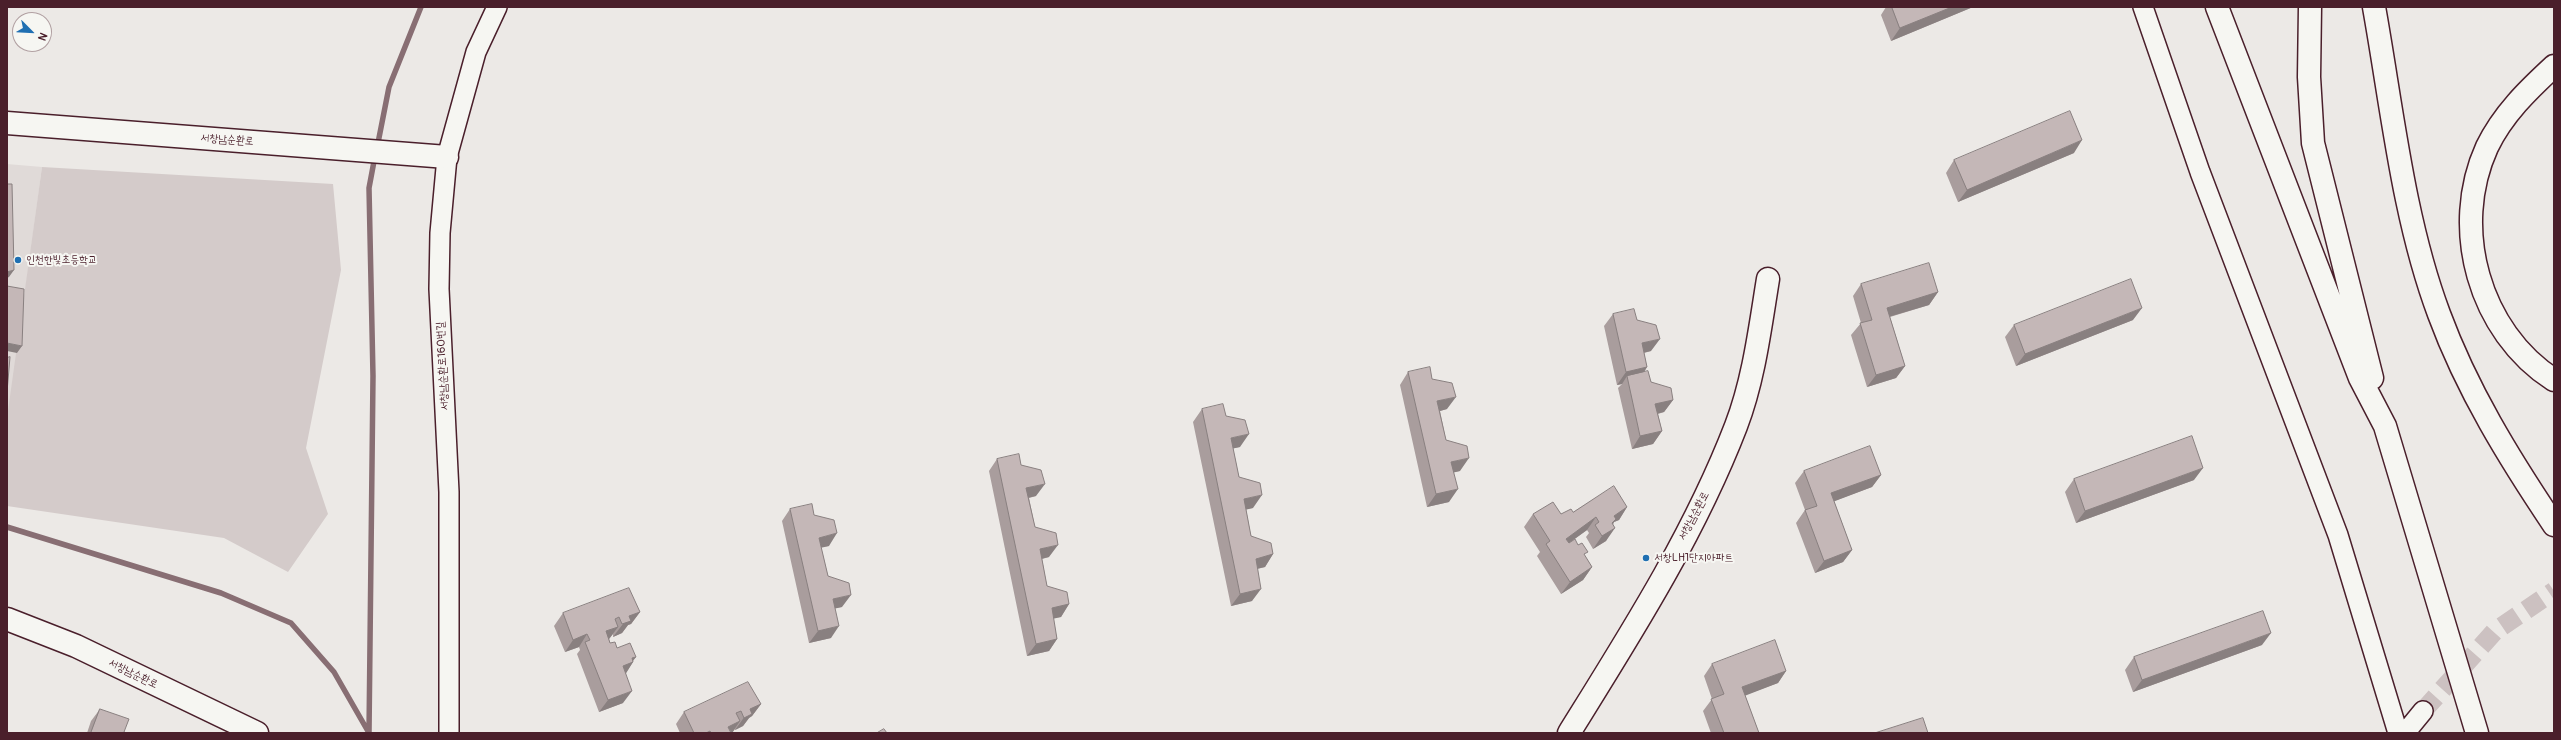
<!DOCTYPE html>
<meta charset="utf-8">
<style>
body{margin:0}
#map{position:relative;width:2561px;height:740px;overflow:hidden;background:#ece9e6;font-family:Pangolin,sans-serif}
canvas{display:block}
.frame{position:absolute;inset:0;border:8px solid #4a1f2b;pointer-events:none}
.north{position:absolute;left:12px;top:12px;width:40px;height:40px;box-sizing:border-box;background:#f6f6f2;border:1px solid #b1a0a2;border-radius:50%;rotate:114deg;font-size:11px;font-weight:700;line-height:16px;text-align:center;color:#4a1f2b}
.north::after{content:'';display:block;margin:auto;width:14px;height:18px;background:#1f6fb2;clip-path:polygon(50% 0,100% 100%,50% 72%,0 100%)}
</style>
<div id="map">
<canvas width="2561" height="740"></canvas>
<div class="frame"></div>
<div class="north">N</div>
</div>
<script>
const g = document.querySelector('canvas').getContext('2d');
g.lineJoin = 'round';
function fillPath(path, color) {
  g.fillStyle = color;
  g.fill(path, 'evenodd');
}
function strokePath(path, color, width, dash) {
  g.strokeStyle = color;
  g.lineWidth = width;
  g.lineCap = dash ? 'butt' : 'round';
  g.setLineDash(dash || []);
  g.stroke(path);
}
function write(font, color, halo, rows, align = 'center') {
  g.font = font + ' Pangolin,"Poor Story",sans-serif';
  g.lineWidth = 4;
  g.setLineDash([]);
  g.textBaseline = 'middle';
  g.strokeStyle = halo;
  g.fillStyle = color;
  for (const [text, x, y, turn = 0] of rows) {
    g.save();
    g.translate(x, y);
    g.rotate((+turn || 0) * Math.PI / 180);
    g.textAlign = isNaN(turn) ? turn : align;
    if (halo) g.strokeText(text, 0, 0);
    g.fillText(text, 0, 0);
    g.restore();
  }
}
const built = new Path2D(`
 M7,164L42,167L7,425Z`);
const green = new Path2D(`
 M42,167L333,184L341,270L306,448L328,514L288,572L224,538L7,506V418Z`);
const stream = new Path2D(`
 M377,148L389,87L421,7
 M7,527L221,593L291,623L334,672L369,733
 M369,733L373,376L369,188L375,156`);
const streetTunnel = new Path2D(`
 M2423,711L2495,631L2554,591`);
const street = new Path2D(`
 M2143,7L2200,172L2338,535L2398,733
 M449,733V492L439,289L440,233L447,157L476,52L497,7
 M2405,733L2423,711`);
const secondary = new Path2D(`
 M7,123L447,157
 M7,619L76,646L257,733
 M1569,733C1630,635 1694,535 1736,426C1754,379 1760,328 1768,279`);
const highway = new Path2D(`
 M2217,7L2360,378L2385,426L2477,733
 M2310,7L2309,77L2313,143L2372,378
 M2374,7C2392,107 2403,218 2439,314C2467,390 2509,458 2554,525
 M2554,66C2528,90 2503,114 2487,147C2450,228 2479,332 2554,380`);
const wall = new Path2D(`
 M1886,7H1973L1891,41L1881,15Z
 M2074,153L1958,202L1946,173L1954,160Z
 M1861,284L1938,292L1929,305L1890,317L1905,366L1896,378L1867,387L1851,335L1861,323L1853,296Z
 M1613,314L1637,320L1651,351L1644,353L1647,367L1644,372L1651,382L1673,400L1664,412L1658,414L1662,431L1653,444L1632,449L1618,388L1622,384L1617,385L1604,326Z
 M2133,320L2016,366L2005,337L2014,325Z
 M1408,372L1432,379L1447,409L1440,411L1446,440L1460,471L1454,472L1449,502L1427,507L1400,385Z
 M1202,409L1240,447L1233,448L1239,477L1253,508L1246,509L1251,536L1273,554L1265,567L1257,569L1252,601L1231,606L1193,422Z
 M997,459L1021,465L1036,496L1029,498L1035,527L1049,557L1042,559L1047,586L1069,604L1061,617L1053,618L1057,639L1049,651L1027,656L989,471Z
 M1804,471L1881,475L1872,487L1834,501L1852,550L1843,562L1815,573L1796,523L1805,510L1795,483Z
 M2074,479L2194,480L2076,523L2065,492Z
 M1627,507L1619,520L1614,522L1613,525L1606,541L1593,549L1586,537L1589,533L1587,530L1569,543L1585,556L1592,567L1583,580L1561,594L1537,556L1540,552L1524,527L1533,514H1561L1573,512Z
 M790,509L814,515L829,546L821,547L828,576L842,607L835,608L831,638L809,643L782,521Z
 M640,612L631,624L628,625L622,633L613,637V634L609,639L610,643L617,648L636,657L633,661V662L625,674L623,703L599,712L577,654L580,650L579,647L565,652L554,626L563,613Z
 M2262,645L2133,692L2125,670L2134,657Z
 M1712,664L1786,671L1778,683L1745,695L1759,733H1711L1703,711L1712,699L1704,676Z
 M761,704L752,716L749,718L743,726L735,730V729L732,733H680L676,724L684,712Z
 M100,709L124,732L126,733H87L91,721Z`);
const shadedWall = new Path2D(`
 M1952,7H1973L1891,41L1900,28Z
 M2082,140L2074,153L1958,202L1967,190Z
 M14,270L9,277L7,278V272Z
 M1938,292L1929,305L1878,320L1887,308Z
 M2142,308L2133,320L2016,366L2025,354Z
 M1660,339L1651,351L1633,355L1642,343Z
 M7,343L22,346L17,353L7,351Z
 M1905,366L1896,378L1867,387L1876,375Z
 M1647,367L1639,380L1627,376L1622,384L1617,385L1626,372Z
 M1456,397L1447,409L1429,414L1437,401Z
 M1673,400L1664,412L1647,416L1655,404Z
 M1662,431L1653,444L1632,449L1640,436Z
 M1249,434L1240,447L1222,451L1231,438Z
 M1469,458L1460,471L1443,475L1451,462Z
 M2203,468L2194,480L2076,523L2085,511Z
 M1881,475L1872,487L1822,506L1831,493Z
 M1045,484L1036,496L1018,500L1026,488Z
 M1458,489L1449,502L1427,507L1436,494Z
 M1262,495L1253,508L1236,512L1244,499Z
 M1627,507L1619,520L1614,522L1608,532L1614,516Z
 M1596,517L1587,530L1558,551L1566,539Z
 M1615,528L1606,541L1593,549L1602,536Z
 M837,533L829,546L811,550L819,538Z
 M1058,545L1049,557L1032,561L1040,549Z
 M1852,550L1843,562L1815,573L1824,561Z
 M1273,554L1265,567L1247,571L1256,559Z
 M1592,567L1583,580L1561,594L1570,582Z
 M1261,589L1252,601L1231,606L1240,594Z
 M851,595L842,607L824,611L833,599Z
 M1069,604L1061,617L1043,621L1052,608Z
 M640,612L631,624L628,625L622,633L613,637L629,616Z
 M839,626L831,638L809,643L818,631Z
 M618,627L609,639L597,644L606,631Z
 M2271,633L2262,645L2133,692L2142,680Z
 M587,634L579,647L565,652L573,640Z
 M1057,639L1049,651L1027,656L1036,644Z
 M636,657L631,663L633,662L625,675L623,666L632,658Z
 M1786,671L1778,683L1734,700L1742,687Z
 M632,691L623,703L599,712L608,700Z
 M761,704L752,716L749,718L743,726L735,730L750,709Z
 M740,721L732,733L728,727Z`);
const building = new Path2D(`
 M1892,7H1952L1900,28Z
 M2070,111L2082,140L1967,190L1954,160Z
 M7,184H12L14,270L7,272Z
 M1929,263L1938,292L1887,308L1905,366L1876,375L1860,323L1872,320L1861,284Z
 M2131,279L2142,308L2025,354L2014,325Z
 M7,286L24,289L22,346L7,343Z
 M1634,309L1637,320L1656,325L1660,339L1642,343L1647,367L1626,372L1613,314Z
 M10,357L7,392V358Z
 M1430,367L1432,379L1452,383L1456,397L1437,401L1446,440L1467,446L1469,458L1451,462L1458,489L1436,494L1408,372Z
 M1648,371L1651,382L1671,388L1673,400L1655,404L1662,431L1640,436L1627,376Z
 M1223,404L1226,416L1245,420L1249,434L1231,438L1239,477L1260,483L1262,495L1244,499L1251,536L1271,543L1273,554L1256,559L1261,589L1240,594L1202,409Z
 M2192,436L2203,468L2085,511L2074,479Z
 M1870,446L1881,475L1831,493L1852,550L1824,561L1805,510L1817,506L1804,471Z
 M1019,454L1021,465L1041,470L1045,484L1026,488L1035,527L1056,533L1058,545L1040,549L1047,586L1067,592L1069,604L1052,608L1057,639L1036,644L997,459Z
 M1614,486L1627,507L1614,516L1616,519L1612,523L1615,528L1602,536L1595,525L1599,522L1596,517L1566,539L1569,543L1575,539L1578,545L1582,543L1588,552L1584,554L1592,567L1570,582L1546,544L1550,541L1533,514L1553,502L1561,514L1571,509L1573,512Z
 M812,504L814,515L834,520L837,533L819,538L828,576L849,583L851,595L833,599L839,626L818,631L790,509Z
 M629,588L640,612L629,616L631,621L622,624L619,617L615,619L618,627L606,631L610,643L615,642L617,648L630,643L636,657L632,658L633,662L623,666L632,691L608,700L585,642L590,640L587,634L573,640L563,613Z
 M2263,611L2271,633L2142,680L2134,657Z
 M1775,640L1786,671L1742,687L1759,733H1724L1711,699L1724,694L1712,664Z
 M748,682L761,704L750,709L752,714L744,718L741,711L736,713L740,721L728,727L731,733H711L710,731L706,733H694L684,712Z
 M100,709L129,719L124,732L126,733H91Z
 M1923,718L1928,733H1875Z
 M884,729L887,733H877Z`);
const markers = [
 [18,260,4,"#1f6fb2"],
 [1646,558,4,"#1f6fb2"]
];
const streetNames = [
 ["서창남순환로",227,140,4],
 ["서창남순환로160번길",443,366,-93],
 ["서창남순환로",1694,516,-62],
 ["서창남순환로",133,674,26]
];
const poiNames = [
 ["인천한빛초등학교",26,260],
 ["서창LH1단지아파트",1654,558]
];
fillPath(built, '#e0dad8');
fillPath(green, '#d4cbca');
strokePath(stream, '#886e73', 5.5);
strokePath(streetTunnel, '#ccc1c1', 19, [19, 10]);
strokePath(street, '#4a1f2b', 22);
strokePath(secondary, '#4a1f2b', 25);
strokePath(highway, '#4a1f2b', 25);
strokePath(street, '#f6f6f2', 19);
strokePath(secondary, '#f6f6f2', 22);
strokePath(highway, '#f6f6f2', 22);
fillPath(wall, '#a99d9d');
fillPath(shadedWall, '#898080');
fillPath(building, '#c4b7b7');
strokePath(building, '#898080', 1);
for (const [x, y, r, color] of markers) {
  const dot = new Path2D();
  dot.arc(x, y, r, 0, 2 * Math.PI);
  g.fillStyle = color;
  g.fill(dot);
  strokePath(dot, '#f6f6f2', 1.5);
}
write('11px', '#4a1f2b', '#f6f6f2', streetNames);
write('11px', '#4a1f2b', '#f6f6f2', poiNames, 'left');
</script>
